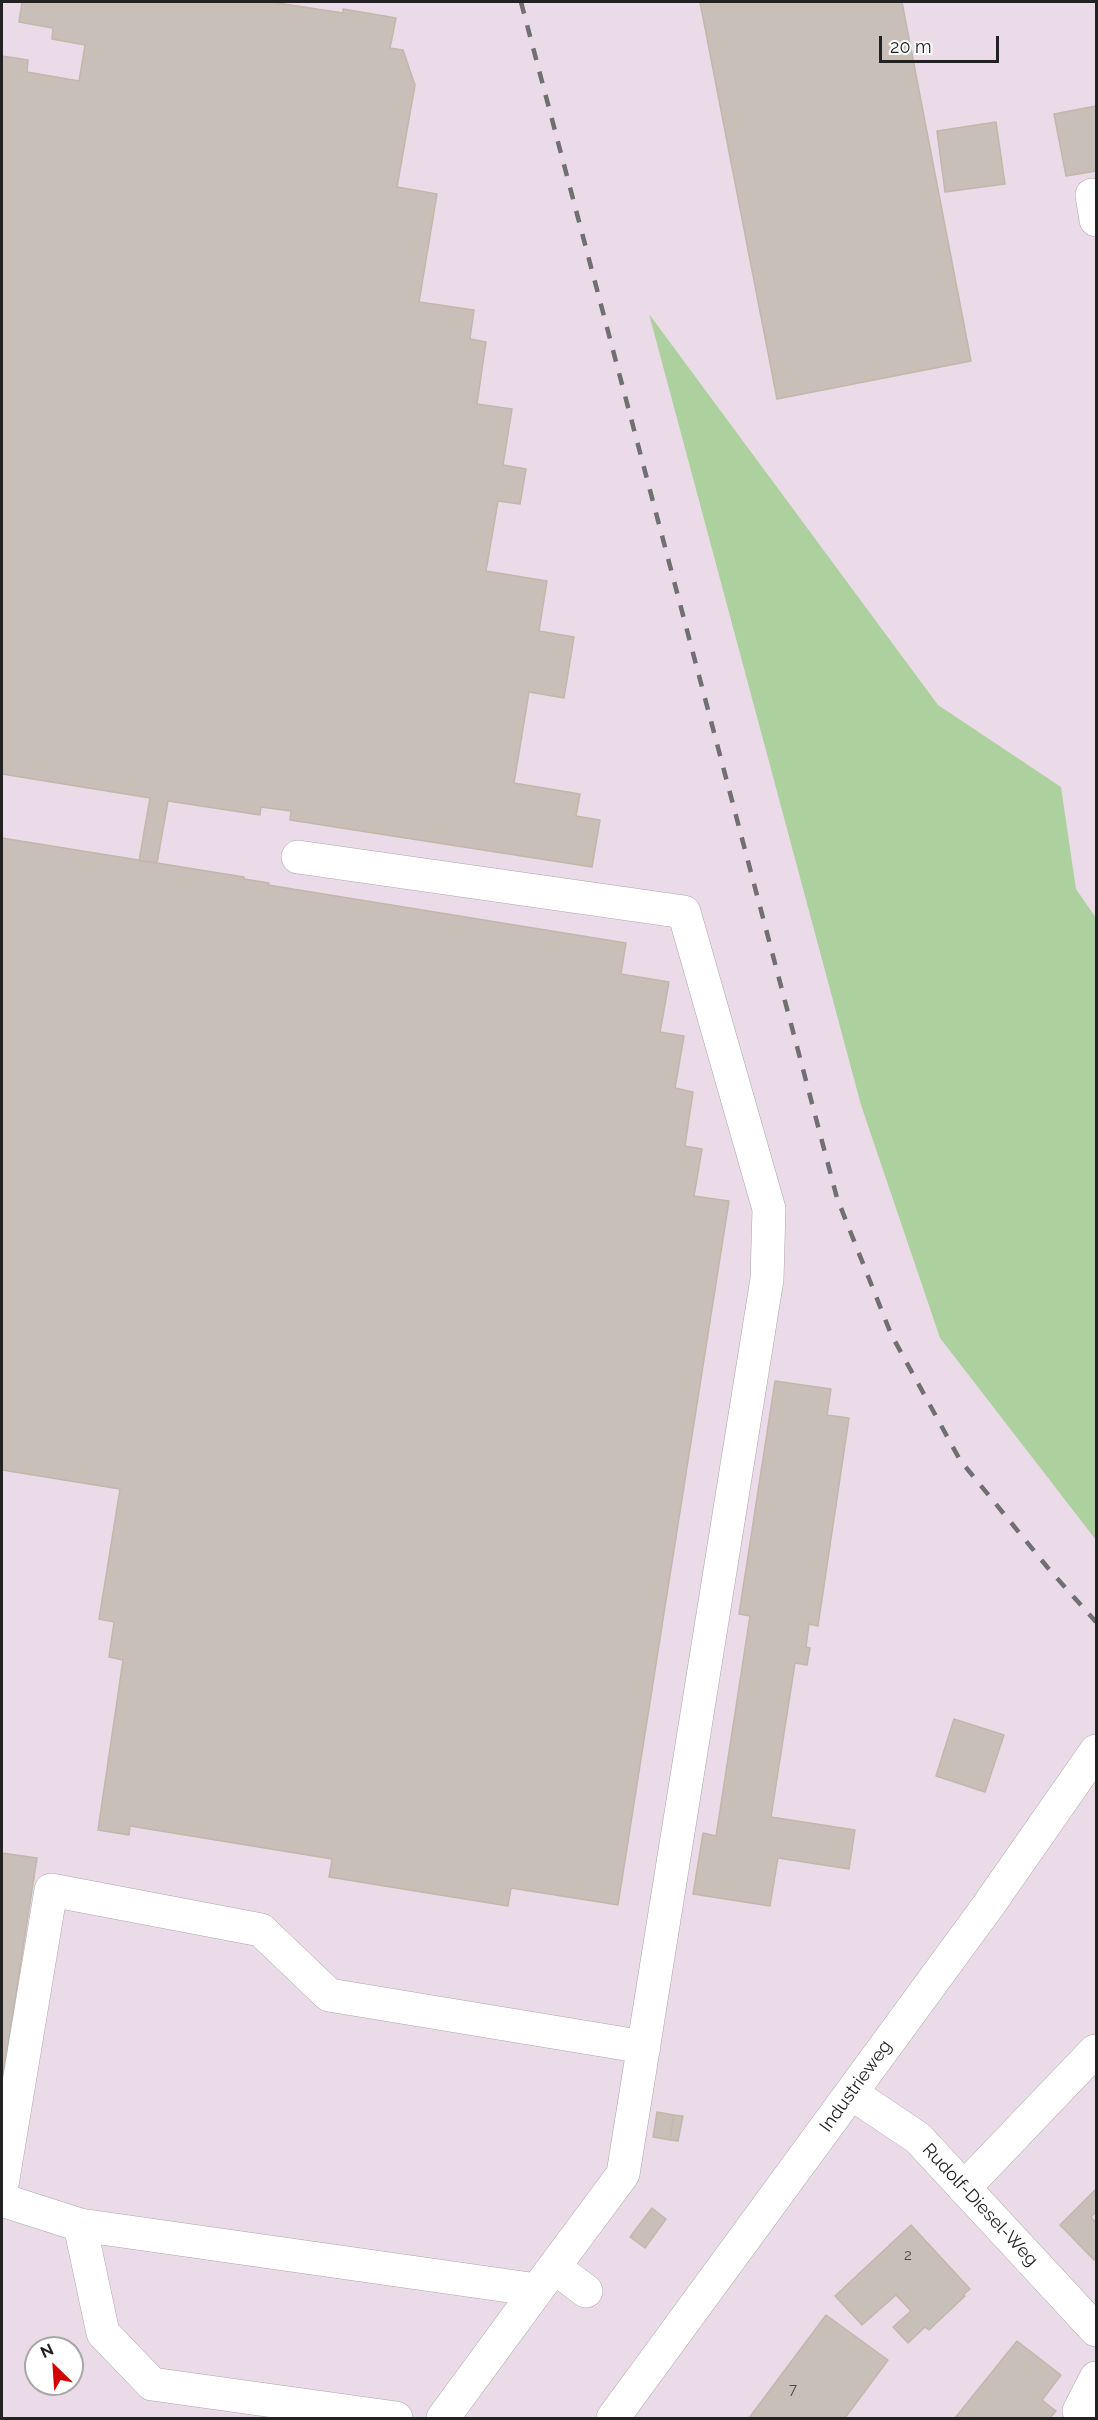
<!DOCTYPE html>
<style>
body{margin:0}
#map{position:relative;width:1098px;height:2420px;overflow:hidden;background:#f2efe9;font-family:Raleway,sans-serif}
canvas{display:block}
.frame{position:absolute;inset:0;border:3px solid #222;pointer-events:none}
.north{position:absolute;left:24px;top:2336px;width:60px;height:60px;box-sizing:border-box;background:#fff;border:2px solid #a7a7a7;border-radius:50%;rotate:335deg;font-size:16px;font-weight:700;line-height:24px;text-align:center;color:#222}
.north::after{content:'';display:block;margin:auto;width:21px;height:27px;background:#d40000;clip-path:polygon(50% 0,100% 100%,50% 72%,0 100%)}
.scale{position:absolute;left:879px;top:36px;width:120px;height:27px;box-sizing:border-box;border:3px solid #222;border-top:0;padding-left:8px;font-size:18px;line-height:21px;white-space:nowrap;color:#222;-webkit-text-stroke:4px #fff;paint-order:stroke}
</style>
<div id="map">
<canvas width="1098" height="2420"></canvas>
<div class="frame"></div>
<div class="north">N</div>
<div class="scale">20 m</div>
</div>
<script>
const g = document.querySelector('canvas').getContext('2d');
g.lineJoin = 'round';
function fillPath(path, color) {
  g.fillStyle = color;
  g.fill(path, 'evenodd');
}
function strokePath(path, color, width, dash) {
  g.strokeStyle = color;
  g.lineWidth = width;
  g.lineCap = dash ? 'butt' : 'round';
  g.setLineDash(dash || []);
  g.stroke(path);
}
function write(font, color, halo, rows, align = 'center') {
  g.font = font + ' Raleway,sans-serif';
  g.lineWidth = 4.5;
  g.setLineDash([]);
  g.textBaseline = 'middle';
  g.strokeStyle = halo;
  g.fillStyle = color;
  for (const [text, x, y, turn = 0] of rows) {
    g.save();
    g.translate(x, y);
    g.rotate((+turn || 0) * Math.PI / 180);
    g.textAlign = isNaN(turn) ? turn : align;
    if (halo) g.strokeText(text, 0, 0);
    g.fillText(text, 0, 0);
    g.restore();
  }
}
const industrial = new Path2D(`
 M2,2H1096V2418H2ZM36,2348H72V2384H36Z`);
const forest = new Path2D(`
 M649,314L938,705L1061,787L1076,889L1096,918V1540L940,1338L861,1105Z`);
const building = new Path2D(`
 M22,2H271L343,13V9L396,18L390,48L403,50L415,85L397,187L437,194L419,302L474,310L470,339L486,342L477,404L512,409L503,465L526,469L520,504L498,501L486,571L547,581L539,631L574,637L564,698L529,692L514,783L580,794L576,816L600,820L592,867L290,820L291,811L261,807L260,815L168,801L157,863L139,861L150,798L2,774V56L28,60L27,72L79,81L85,45L52,39L53,28L19,22Z
 M700,2H902L971,361L777,399Z
 M1096,106V171L1066,176L1054,114Z
 M996,122L1005,184L945,192L937,131Z
 M2,838L244,877V879L269,883L268,885L626,943L621,974L669,982L660,1032L684,1036L675,1088L693,1092L685,1146L702,1149L694,1196L729,1201L618,1905L511,1888L508,1906L329,1877L332,1859L130,1826L129,1835L98,1830L123,1660L109,1657L114,1622L99,1619L120,1489L2,1470Z
 M775,1381L831,1389L827,1415L849,1418L818,1626L809,1624L806,1647L810,1648L807,1665L795,1663L771,1817L855,1830L849,1869L778,1858L770,1906L693,1894L703,1833L716,1836L750,1616L739,1614Z
 M954,1719L1004,1735L985,1792L936,1776Z
 M2,1853L37,1858L2,2083Z
 M657,2112L674,2115L670,2140L653,2137Z
 M674,2115L683,2116L678,2141L670,2140Z
 M1096,2189V2212L1091,2217L1096,2223V2257L1094,2260L1060,2225Z
 M652,2208L666,2219L645,2248L630,2237Z
 M911,2225L970,2289L963,2295L965,2296L929,2330L925,2327L908,2343L893,2327L911,2311L896,2295L862,2325L835,2296Z
 M826,2315L888,2360L845,2418H749Z
 M1017,2341L1061,2375L1042,2400L1056,2411L1050,2418H955Z`);
const minor = new Path2D(`
 M1092,195L1096,220
 M851,2093L918,2138L1096,2330
 M2,2185L51,1890L261,1930L329,1995L644,2047
 M964,2188L1095,2051
 M2,2200L80,2225L537,2290L623,2174L767,1279L769,1209L684,912L298,857
 M80,2225L103,2333L152,2384L396,2418
 M554,2267L586,2291
 M443,2418L537,2290
 M613,2418L988,1906L1096,1751
 M1082,2418L1079,2411L1096,2378`);
const rail = new Path2D(`
 M521,2L837,1198L891,1334L960,1460L1048,1568L1096,1622`);
const numberNames = [
 ["2",908,2255],
 ["7",793,2389]
];
const streetNames = [
 ["Industrieweg",856,2086,-54],
 ["Rudolf-Diesel-Weg",980,2205,47]
];
fillPath(industrial, '#ebdbe8');
fillPath(forest, '#add19e');
fillPath(building, '#c7bfb8');
strokePath(building, '#c4b6ab', 1.5);
strokePath(minor, '#a9a9a9', 34);
strokePath(minor, '#fff', 33);
strokePath(rail, '#707070', 4.5, [12, 12]);
write('15px', '#4b4948', null, numberNames);
write('18px', '#222', '#fff', streetNames);
</script>
